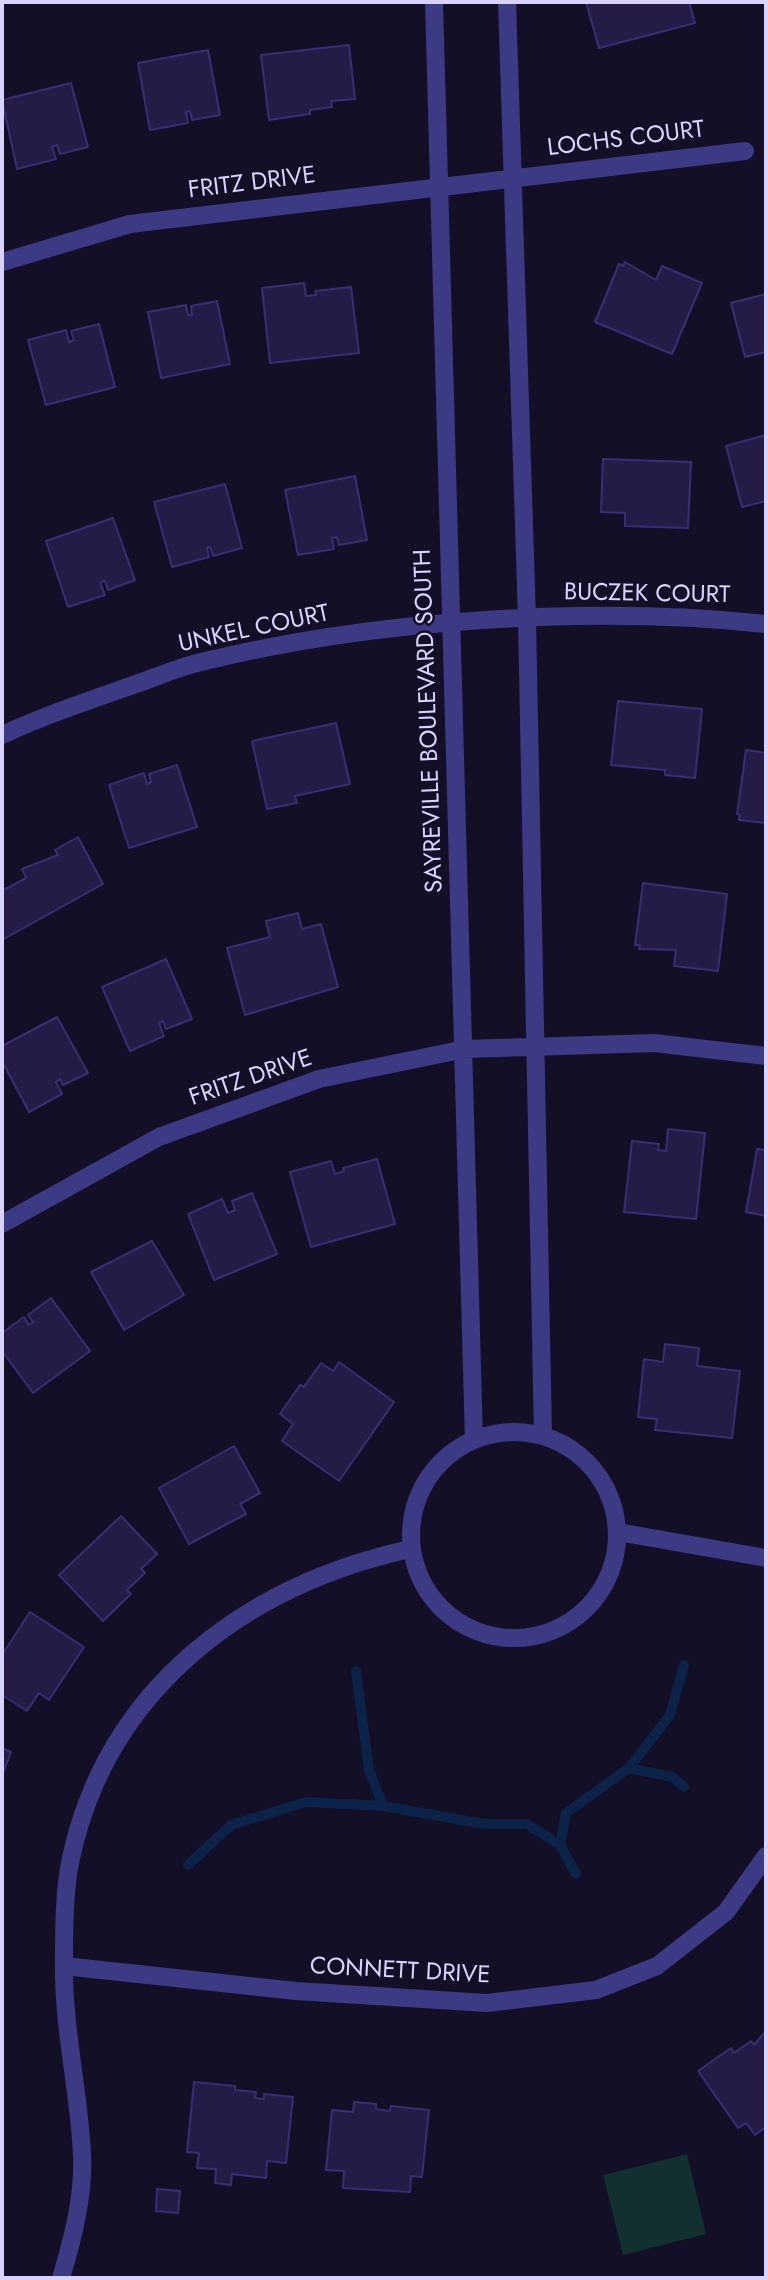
<!DOCTYPE html>
<style>
body{margin:0}
#map{position:relative;width:768px;height:2280px;overflow:hidden;background:#130f26;font-family:Jost,sans-serif}
canvas{display:block}
.frame{position:absolute;inset:0;border:4px solid #d9d4ff;pointer-events:none}
</style>
<div id="map">
<canvas width="768" height="2280"></canvas>
<div class="frame"></div>
</div>
<script>
const g = document.querySelector('canvas').getContext('2d');
g.lineJoin = 'round';
function fillPath(path, color) {
  g.fillStyle = color;
  g.fill(path, 'evenodd');
}
function strokePath(path, color, width, dash) {
  g.strokeStyle = color;
  g.lineWidth = width;
  g.lineCap = dash ? 'butt' : 'round';
  g.setLineDash(dash || []);
  g.stroke(path);
}
function write(font, color, halo, rows, align = 'center') {
  g.font = font + ' Jost,sans-serif';
  g.lineWidth = 5;
  g.setLineDash([]);
  g.textBaseline = 'middle';
  g.strokeStyle = halo;
  g.fillStyle = color;
  for (const [text, x, y, turn = 0] of rows) {
    g.save();
    g.translate(x, y);
    g.rotate((+turn || 0) * Math.PI / 180);
    g.textAlign = isNaN(turn) ? turn : align;
    if (halo) g.strokeText(text, 0, 0);
    g.fillText(text, 0, 0);
    g.restore();
  }
}
const green = new Path2D(`
 M687,2154L706,2234L623,2255L603,2175Z`);
const stream = new Path2D(`
 M356,1671L369,1770L383,1806L484,1824H527L560,1845
 M629,1768L672,1777L684,1787
 M188,1865L231,1825L306,1802L383,1806
 M576,1874L560,1845L566,1813L629,1768L670,1715L684,1665`);
const building = new Path2D(`
 M586,2H689L695,23L599,48Z
 M349,45L355,99L331,101L332,107L310,110V114L269,120L261,55Z
 M208,50L220,115L192,120L190,111L186,112L188,123L150,130L138,63Z
 M71,83L88,147L60,154L57,145L52,147L56,159L17,169L2,100Z
 M625,262L656,280L662,266L702,283L672,354L595,322L619,264L623,266Z
 M304,283L306,296L316,295L315,291L351,287L359,353L270,363L262,288Z
 M766,294V352L745,357L731,303Z
 M217,301L230,364L161,378L148,312L186,305L188,315H192L191,306Z
 M99,324L115,387L46,405L28,340L66,330L69,342L74,340L71,331Z
 M766,435V501L742,507L726,446Z
 M603,459L691,462L688,528L625,526V513L601,512Z
 M355,476L367,540L339,545L337,537L332,538L334,549L298,555L285,490Z
 M225,484L242,548L213,556L210,547L207,548L209,557L172,567L154,502Z
 M113,518L135,580L108,590L105,581L100,582L105,595L68,607L46,541Z
 M618,701L702,709L695,778L665,775V770L611,765Z
 M336,723L350,784L295,796L297,803L267,809L252,741Z
 M746,750L766,753V823L739,820L740,815L737,814Z
 M177,765L197,827L129,848L109,785L144,773L147,784L151,782L149,774Z
 M78,837L103,884L2,940V891L26,878L22,869L58,855L55,850Z
 M643,883L727,894L718,971L674,966L676,950L639,949L640,945H635Z
 M298,913L302,929L321,924L338,987L245,1015L227,948L270,937L266,921Z
 M166,959L192,1019L166,1029L163,1021L159,1023L164,1036L130,1051L102,987Z
 M57,1017L88,1073L63,1085L60,1079L56,1082L62,1094L29,1112L2,1061V1046Z
 M668,1129L705,1133L696,1219L624,1212L632,1141L659,1144L658,1150L666,1151Z
 M757,1149L766,1150V1216L746,1212Z
 M377,1159L395,1224L311,1247L290,1172L331,1161L335,1174L344,1171L343,1168Z
 M252,1193L277,1254L214,1280L188,1214L222,1199L228,1213L235,1210L232,1201Z
 M152,1241L184,1295L124,1330L91,1272Z
 M51,1298L90,1351L33,1393L2,1351V1333L24,1317L29,1325L33,1322L28,1315Z
 M665,1344L699,1348L697,1366L740,1371L732,1438L655,1430L657,1419L638,1417L644,1359L663,1362Z
 M339,1362L394,1402L339,1481L282,1441L293,1424L280,1414L300,1385L304,1387L321,1363L333,1371Z
 M234,1446L260,1493L240,1504L246,1514L189,1544L159,1488Z
 M121,1516L157,1554L141,1569L145,1573L127,1590L131,1594L103,1621L59,1575Z
 M30,1612L84,1647L49,1700L39,1693L27,1711L2,1695V1655Z
 M2,1748L11,1752L2,1776Z
 M766,2031V2127L755,2135L746,2123L738,2128L698,2071L731,2048L734,2053L751,2041L754,2045Z
 M194,2082L235,2086V2090L256,2092L255,2098L264,2099V2094L293,2097L286,2163L267,2161L266,2178L232,2174L231,2185L215,2183L216,2169L197,2168L199,2153L187,2152Z
 M354,2102L376,2104V2109L390,2111L391,2106L429,2110L422,2177L411,2176L410,2192L343,2188L344,2171L326,2170L332,2110L353,2112Z
 M157,2189L180,2191L178,2213L156,2211Z`);
const minor = new Path2D(`
 M434,2L474,1440
 M507,2L527,618L543,1436
 M2,262L130,224L745,151
 M2,735C46,715 90,700 136,684C157,677 179,667 201,662C373,620 590,605 766,624
 M2,1224L159,1137L319,1079L465,1049L654,1043L766,1056
 M411 1535a103 103 0 1 1 206 0a103 103 0 1 1-206 0Z
 M618,1532L766,1558
 M64,1966L296,1991L487,2003L596,1990L657,1966L726,1912L766,1856
 M61,2278C73,2238 84,2196 82,2154C79,2091 63,2027 64,1964C64,1932 64,1889 71,1858C108,1687 247,1585 410,1549`);
const streetNames = [
 ["LOCHS COURT",626,140,-7],
 ["FRITZ DRIVE",252,184,-7],
 ["BUCZEK COURT",647,595,1],
 ["UNKEL COURT",254,630,-12],
 ["SAYREVILLE BOULEVARD SOUTH",430,721,-92],
 ["FRITZ DRIVE",251,1079,-19],
 ["CONNETT DRIVE",400,1972,3]
];
fillPath(green, '#12302f');
strokePath(stream, '#0c2248', 10);
fillPath(building, '#241b47');
strokePath(building, '#3b2d73', 2);
strokePath(minor, '#3d3a85', 18);
write('24px', '#d9d4ff', '#130f26', streetNames);
</script>
